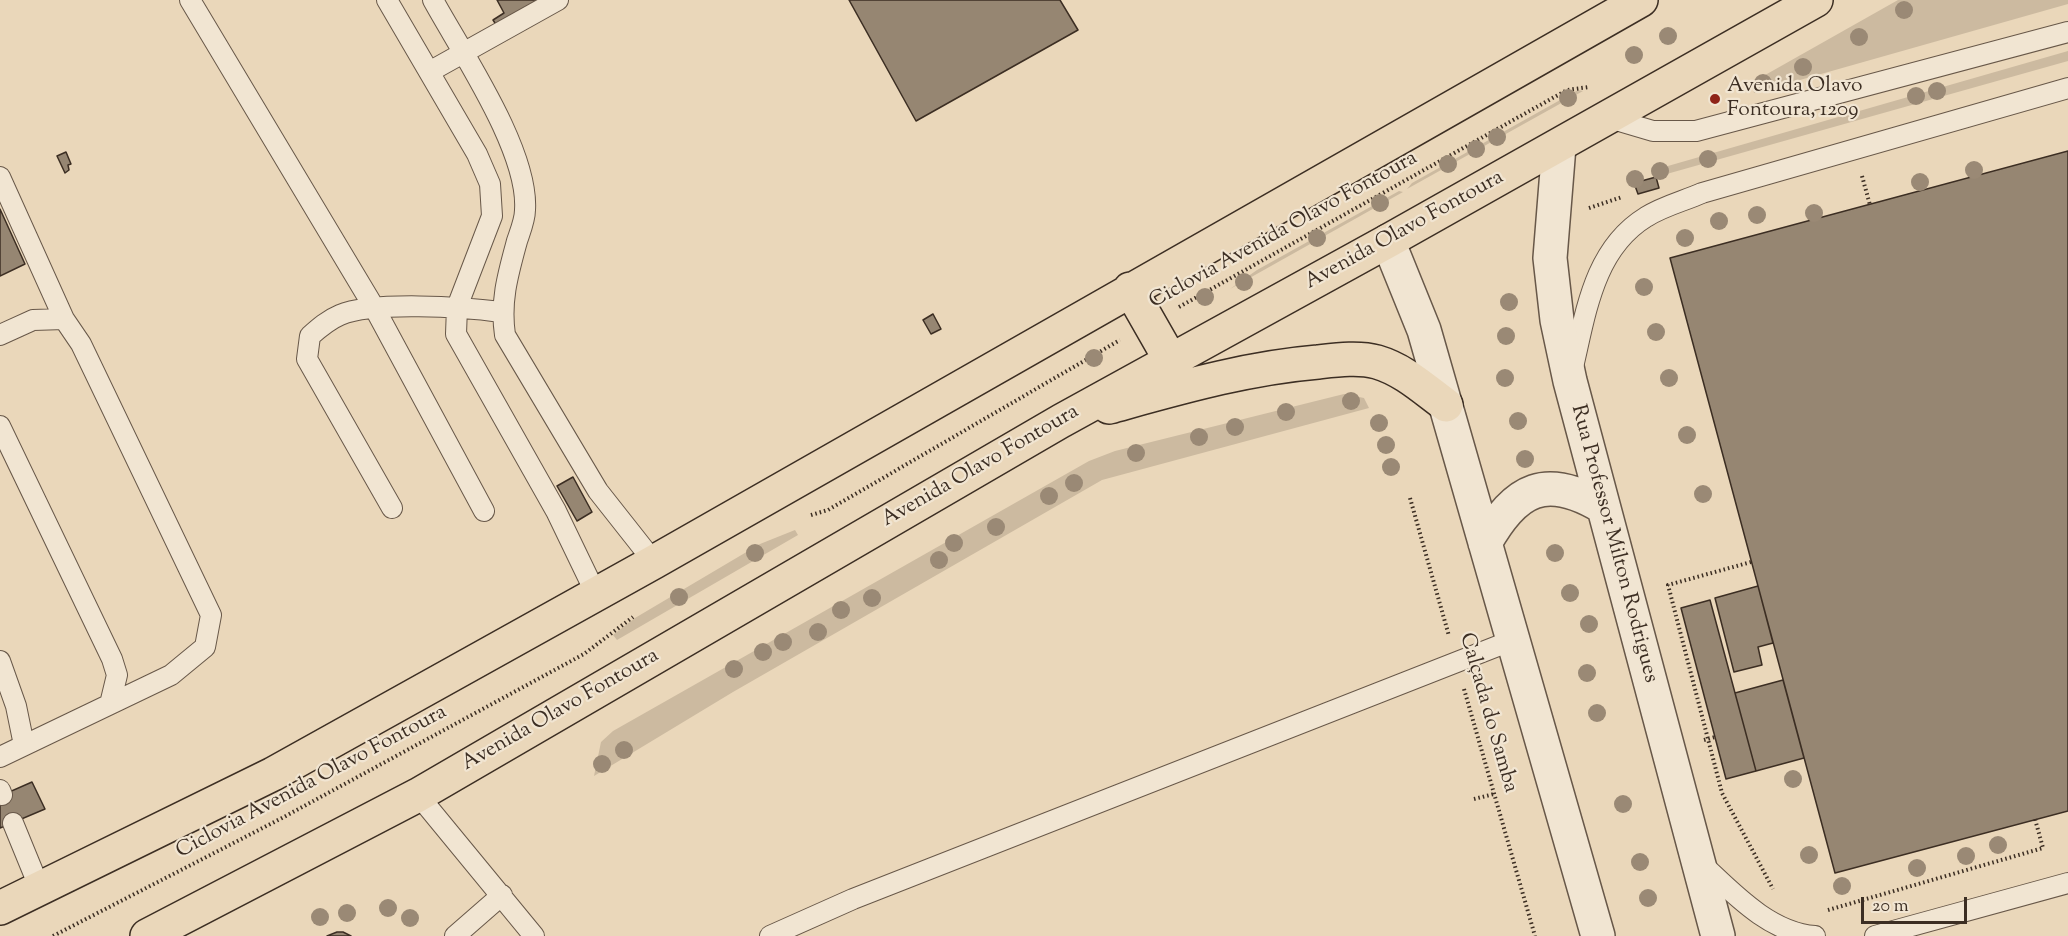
<!DOCTYPE html>
<meta charset="utf-8">
<style>
body{margin:0}
#map{position:relative;width:2068px;height:936px;overflow:hidden;background:#ead7ba;font-family:"Sorts Mill Goudy",serif}
canvas{display:block}
.scale{position:absolute;left:1861px;top:897px;width:106px;height:27px;box-sizing:border-box;border:3px solid #3c2e23;border-top:0;padding-left:8px;font-size:18px;line-height:21px;white-space:nowrap;color:#3c2e23;-webkit-text-stroke:4px #f1e5d2;paint-order:stroke}
</style>
<div id="map">
<canvas width="2068" height="936"></canvas>
<div class="scale">20 m</div>
</div>
<script>
const g = document.querySelector('canvas').getContext('2d');
g.lineJoin = 'round';
function fillPath(path, color) {
  g.fillStyle = color;
  g.fill(path, 'evenodd');
}
function strokePath(path, color, width, dash) {
  g.strokeStyle = color;
  g.lineWidth = width;
  g.lineCap = dash ? 'butt' : 'round';
  g.setLineDash(dash || []);
  g.stroke(path);
}
function write(font, color, halo, rows, align = 'center') {
  g.font = font + ' "Sorts Mill Goudy",serif';
  g.lineWidth = 4.5;
  g.setLineDash([]);
  g.textBaseline = 'middle';
  g.strokeStyle = halo;
  g.fillStyle = color;
  for (const [text, x, y, turn = 0] of rows) {
    g.save();
    g.translate(x, y);
    g.rotate((+turn || 0) * Math.PI / 180);
    g.textAlign = isNaN(turn) ? turn : align;
    if (halo) g.strokeText(text, 0, 0);
    g.fillText(text, 0, 0);
    g.restore();
  }
}
const green = new Path2D(`
 M1898,0H2068V4L1754,93L1751,83Z
 M2068,51V61L1656,177L1654,170Z
 M1578,90L1583,91L1407,189L1412,183Z
 M1399,191L1403,192L1230,289L1257,270Z
 M1344,394L1364,398L1369,408L1102,480L733,692L594,776L601,742L613,731L1089,461L1115,451Z
 M795,530L798,535L617,640L613,635L635,618L760,544Z`);
const building = new Path2D(`
 M497,0H542L497,26L493,20L504,13Z
 M849,0H1060L1078,30L916,121Z
 M2068,151V811L1835,873L1670,258Z
 M66,152L71,164L68,165L69,170L65,173L57,156Z
 M1656,177L1659,188L1638,194L1634,183Z
 M0,209L25,264L0,276Z
 M933,314L941,329L931,334L923,320Z
 M573,477L592,512L577,521L557,486Z
 M1758,586L1773,643L1758,647L1762,665L1734,672L1715,598Z
 M1710,600L1756,771L1726,779L1681,608Z
 M1783,680L1804,758L1756,771L1735,693Z
 M32,782L45,809L0,828V796Z
 M337,932H343L351,936H327Z`);
const path = new Path2D(`
 M1862,176L1870,205
 M1589,208L1622,197
 M1179,307L1567,90L1589,87
 M1410,498L1449,636
 M811,515L828,510L1120,340
 M1751,562L1668,585L1722,793L1773,889
 M1464,689L1535,936
 M1704,740L1715,737
 M1474,799L1494,794
 M1828,910L2043,848L2035,819
 M53,936L282,818L584,654L633,617`);
const service = new Path2D(`
 M190,0L375,309L484,511
 M387,0L477,154L490,184L492,216L457,307L456,334L556,511L596,594
 M433,0C462,53 529,151 525,210C525,220 520,232 517,241C508,274 500,301 505,335L598,491L654,562
 M429,72L558,0
 M1609,118L1653,131H1696L2068,32
 M0,177L64,319
 M0,335L33,320L64,319L81,344L211,615L205,647L171,675L0,757
 M1573,367C1586,312 1594,249 1646,217C1663,206 1684,201 1702,193L2068,88
 M0,426L112,659L117,675L110,704
 M392,508L307,359L310,336C319,328 328,320 340,315C373,301 464,307 501,312
 M0,661L16,706L24,745
 M0,790L2,795
 M418,795L534,936
 M13,823L40,889
 M1703,865C1733,893 1770,933 1815,936
 M455,936L502,895
 M770,936L853,899L1513,640
 M1875,936L2068,883`);
const tertiary = new Path2D(`
 M1559,146L1550,258L1557,320L1570,381L1718,936
 M1388,241L1424,330L1598,936
 M1485,543C1516,488 1546,473 1603,507`);
const primary = new Path2D(`
 M1130,289L1170,359
 M1109,407C1178,388 1246,368 1318,362C1336,360 1359,357 1377,362C1404,370 1424,389 1446,405
 M0,908L273,774L654,562L1641,0
 M147,936L418,795L1061,421L1388,241L1816,0`);
const trees = [
 [1904,10],
 [1668,36],
 [1859,37],
 [1634,55],
 [1803,67],
 [1763,83],
 [1937,91],
 [1916,96],
 [1568,98],
 [1497,137],
 [1476,149],
 [1708,159],
 [1448,164],
 [1974,170],
 [1660,171],
 [1635,179],
 [1920,182],
 [1380,203],
 [1814,213],
 [1757,215],
 [1719,221],
 [1317,238],
 [1685,238],
 [1244,282],
 [1644,287],
 [1205,297],
 [1509,302],
 [1656,332],
 [1506,336],
 [1094,358],
 [1505,378],
 [1669,378],
 [1351,401],
 [1286,412],
 [1518,421],
 [1379,423],
 [1235,427],
 [1687,435],
 [1199,437],
 [1386,445],
 [1136,453],
 [1525,459],
 [1391,467],
 [1074,483],
 [1703,494],
 [1049,496],
 [996,527],
 [954,543],
 [755,553],
 [1555,553],
 [939,560],
 [1570,593],
 [679,597],
 [872,598],
 [841,610],
 [1589,624],
 [818,632],
 [783,642],
 [763,652],
 [734,669],
 [1587,673],
 [1597,713],
 [624,750],
 [602,764],
 [1793,779],
 [1623,804],
 [1998,845],
 [1809,855],
 [1966,856],
 [1640,862],
 [1917,868],
 [1842,886],
 [1648,898],
 [388,908],
 [347,913],
 [320,917],
 [410,918]
];
const markers = [
 [1715,99,6,"#8f2418"]
];
const poiNames = [
 ["Avenida Olavo",1727,87],
 ["Fontoura, 1209",1727,111]
];
const streetNames = [
 ["Ciclovia Avenida Olavo Fontoura",1284,231,-29],
 ["Avenida Olavo Fontoura",1405,231,-29],
 ["Avenida Olavo Fontoura",981,467,-30],
 ["Rua Professor Milton Rodrigues",1613,544,75],
 ["Avenida Olavo Fontoura",561,711,-30],
 ["Calçada do Samba",1487,713,74],
 ["Ciclovia Avenida Olavo Fontoura",312,783,-28]
];
fillPath(green, '#ccbaa0');
fillPath(building, '#968672');
strokePath(building, '#3c2e23', 1.5);
strokePath(service, '#685849', 22);
strokePath(tertiary, '#685849', 36);
strokePath(primary, '#3c2e23', 36);
strokePath(path, '#3c2e23', 4, [1.5, 3]);
strokePath(service, '#f1e5d2', 20);
strokePath(tertiary, '#f1e5d2', 33);
strokePath(primary, '#ead7ba', 33);
g.fillStyle = '#9a8975';
for (const [x, y] of trees) {
  g.beginPath();
  g.arc(x, y, 9, 0, 2 * Math.PI);
  g.fill();
}
for (const [x, y, r, color] of markers) {
  const dot = new Path2D();
  dot.arc(x, y, r, 0, 2 * Math.PI);
  g.fillStyle = color;
  g.fill(dot);
  strokePath(dot, '#f1e5d2', 2);
}
write('21px', '#3c2e23', '#f1e5d2', poiNames, 'left');
write('21px', '#3c2e23', '#f1e5d2', streetNames);
</script>
